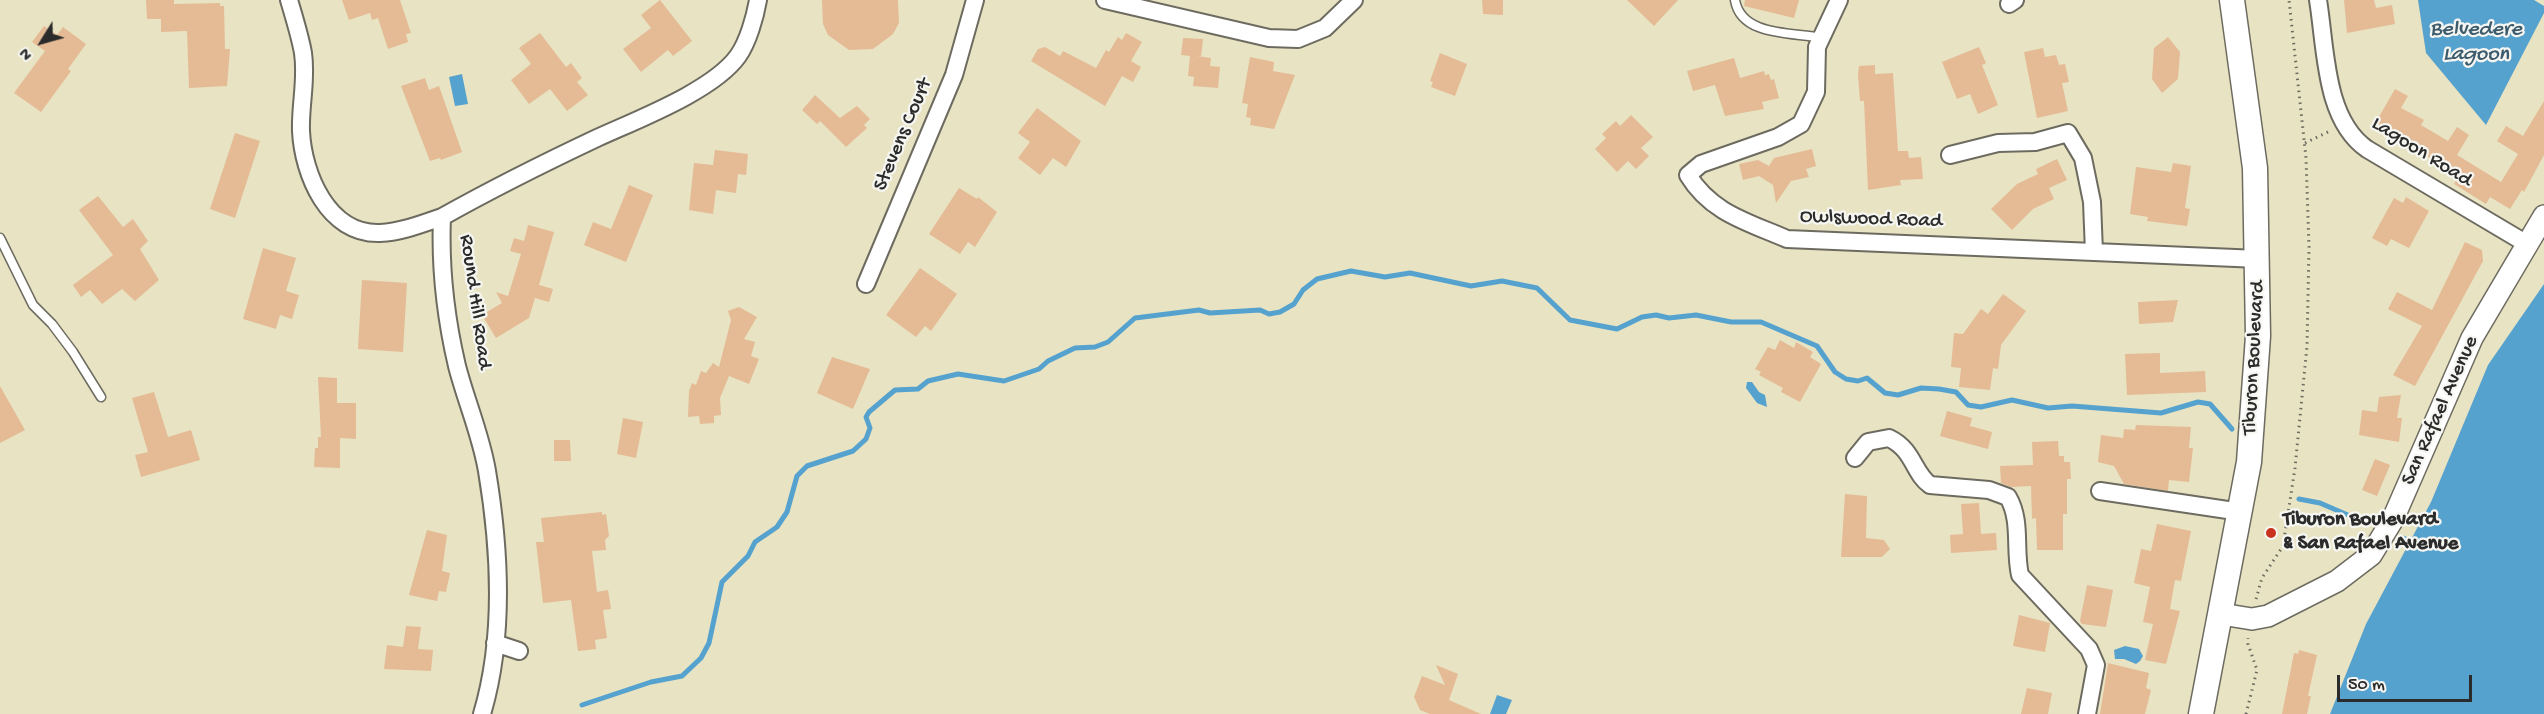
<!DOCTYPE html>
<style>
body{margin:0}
#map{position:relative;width:2544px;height:714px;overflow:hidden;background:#e8e3c3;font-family:"Gochi Hand",sans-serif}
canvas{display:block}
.north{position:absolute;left:12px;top:12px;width:60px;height:60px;-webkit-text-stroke:4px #f6f6f2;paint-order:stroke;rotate:233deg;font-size:16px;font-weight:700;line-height:24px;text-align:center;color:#2b2b2b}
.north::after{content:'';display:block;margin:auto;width:21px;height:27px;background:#2b2b2b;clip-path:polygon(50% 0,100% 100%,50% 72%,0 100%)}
.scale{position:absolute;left:2337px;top:675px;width:135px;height:27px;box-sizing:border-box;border:3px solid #2b2b2b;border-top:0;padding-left:8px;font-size:18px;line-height:21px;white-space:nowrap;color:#2b2b2b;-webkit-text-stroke:4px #f6f6f2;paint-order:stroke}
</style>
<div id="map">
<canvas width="2544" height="714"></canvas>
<div class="north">N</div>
<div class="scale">50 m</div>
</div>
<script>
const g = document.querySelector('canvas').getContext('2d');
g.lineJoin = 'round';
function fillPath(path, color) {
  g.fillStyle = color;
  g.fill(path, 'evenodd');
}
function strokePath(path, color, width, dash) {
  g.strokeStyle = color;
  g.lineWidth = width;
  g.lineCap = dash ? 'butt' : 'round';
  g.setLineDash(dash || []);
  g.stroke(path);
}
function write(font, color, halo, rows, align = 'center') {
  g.font = font + ' "Gochi Hand",sans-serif';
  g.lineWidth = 4.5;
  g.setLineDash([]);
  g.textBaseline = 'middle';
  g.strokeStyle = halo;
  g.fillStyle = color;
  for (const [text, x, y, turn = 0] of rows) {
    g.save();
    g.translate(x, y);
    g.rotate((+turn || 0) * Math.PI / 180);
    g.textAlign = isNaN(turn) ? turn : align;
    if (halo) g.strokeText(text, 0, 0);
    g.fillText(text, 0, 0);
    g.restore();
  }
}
const water = new Path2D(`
 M2418,0H2534L2544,6V13L2486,125L2426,53Z
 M462,74L468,104L455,106L449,77Z
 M2544,284V714H2330L2366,624L2431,502L2488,365Z
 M1747,382H1752L1759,392L1765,395L1767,407L1757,403L1746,388Z
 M2125,646L2139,649L2143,656L2140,661L2136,664L2124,659H2115L2114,650Z
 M1497,695L1512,700L1506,714H1490Z`);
const stream = new Path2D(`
 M2299,499L2320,503L2357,519
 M2403,538L2410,541
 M582,705L651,682L682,676L701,658L709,643L722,582L748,556L755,542L777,527L787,512L797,476L807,466L853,451L866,439L870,428L866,417L869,412L895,390L918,389L928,381L958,374L1004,381L1039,369L1048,361L1075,348L1095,347L1108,342L1135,318L1199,310L1210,313L1260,310L1269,314L1280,312L1294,304L1303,290L1317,279L1351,271L1385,277L1410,273L1471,286L1502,281L1537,288L1570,320L1617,329L1642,317L1656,315L1669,318L1696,315L1731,322H1761L1817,346L1835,372L1846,379L1858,381L1867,378L1885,393L1898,395L1921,388L1939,389L1956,392L1968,405L1981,407L2012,400L2048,408L2072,406L2161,413L2198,402L2210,404L2232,429`);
const building = new Path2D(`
 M146,0H174V4L220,3V6H224L225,49H230L227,86L189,88L187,31L161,32V19H147Z
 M342,0H400L411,33L406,34L408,42L388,49L378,18L372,20L370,13L349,20Z
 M660,0L692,41L673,56L668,50L641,72L623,49L651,28L641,15Z
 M822,0H898L899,23L893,34L873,49L849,50L828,35L823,24Z
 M1482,0H1503V15L1483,14Z
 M1627,0H1678L1654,26Z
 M1745,0H1799L1794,18L1744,6Z
 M2344,0H2374L2376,8L2392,5L2395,24L2347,33Z
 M44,26L57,35L63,27L86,44L68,69L71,71L41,112L14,93L45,51L32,42Z
 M540,33L566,67L571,63L582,78L577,82L588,95L567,111L550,89L529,104L511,80L531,64L519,48Z
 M1126,33L1142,42L1131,61L1141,67L1133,82L1122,76L1105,106L1031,61L1038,49L1045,47L1060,56L1063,51L1096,68L1106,50L1109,52L1118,37L1122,40Z
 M2168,37L2180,52L2178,79L2162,93L2152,79L2154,48Z
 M1183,38L1203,39L1201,57L1197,56L1211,58L1210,66L1220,67L1218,88L1193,86L1194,77L1188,76L1190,56L1181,55Z
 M1979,47L1986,63L1982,65L1998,105L1978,114L1970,94L1957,99L1942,62Z
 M2043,48L2045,57L2056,55L2059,65L2065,64L2069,82L2062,83L2068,111L2037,118L2024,52Z
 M1440,53L1467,64L1455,96L1431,87L1433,82L1430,81Z
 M1250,57L1274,62L1273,71L1295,75L1274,129L1250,125L1251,118L1246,117L1248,104L1242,103Z
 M1734,58L1740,78L1764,71L1765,75L1769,74L1771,80L1774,79L1779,98L1762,102L1764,109L1725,116L1715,85L1693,91L1687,71Z
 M1875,65V74L1893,73L1898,151H1908L1909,158L1921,157L1923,179L1900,180L1901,185L1868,190L1864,101H1860L1858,75L1859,66Z
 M425,78L429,90L439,86L462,152L441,160L440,158L430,161L401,86Z
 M2395,89L2408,96L2401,108L2424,120L2421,125L2448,141L2457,127L2469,135L2457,155L2501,182L2518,154L2497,141L2506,126L2523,136L2544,101V155L2524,192L2522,190L2510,209L2490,197L2486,204L2454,184L2459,175L2377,127L2379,124L2376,122Z
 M815,95L840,118L857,106L870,119L864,125L867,128L846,147L820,121L817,124L802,110Z
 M1037,108L1081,141L1066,167L1053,158L1040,175L1018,158L1030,142L1018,133Z
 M1631,115L1653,137L1641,148L1649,156L1636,169L1628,161L1617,172L1595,149L1606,138L1602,134L1616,121L1620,126Z
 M235,133L260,141L235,218L210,209Z
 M1812,149L1816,166L1806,169L1809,177L1791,181L1776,203L1773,185L1759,176L1743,180L1739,164L1758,160L1769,166L1774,158Z
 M715,150L748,154L746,175L738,174L736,193L716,190L713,214L689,210L694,163L713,165Z
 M2057,159L2067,180L2049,188L2054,199L2033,209L2012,230L1991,209L2017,184L2038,174L2036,169Z
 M2173,163L2191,166L2185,208L2190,209L2187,226L2147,221L2148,217L2130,214L2136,167L2171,172Z
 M629,185L653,195L626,262L584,245L593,222L611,229Z
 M959,188L977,199L978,197L997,212L975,247L968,242L960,254L929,234Z
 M98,196L123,227L133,219L148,241L140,249L159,280L135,301L122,289L102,304L90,290L81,297L73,285L113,255L79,210Z
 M2406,197L2429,211L2409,248L2391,239L2387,246L2372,238L2394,198L2403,203Z
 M528,225L554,232L539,285L553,289L549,302L535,298L529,318L496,338L482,315L502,303L496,292L508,296L521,254L510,251L514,238L524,241Z
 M2465,242L2482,250L2483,261L2415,386L2393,375L2422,326L2388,309L2397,292L2432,310Z
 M263,248L296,258L286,291L299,295L292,319L280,315L276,329L243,319Z
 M920,268L957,294L931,331L925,326L916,337L886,315Z
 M362,280L407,283L403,352L358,349Z
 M2003,294L2026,311L2001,345L1998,369L1993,368L1990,390L1959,387L1961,368L1951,367L1954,333L1963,334L1981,309L1988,314Z
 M2178,300L2173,322L2139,324L2138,302Z
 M739,307L757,317L744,339L755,342L751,356L759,359L749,384L729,376L720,398L721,415L714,416V423L700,424L699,416L688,417L689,391L692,383L696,385L701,371L706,373L713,363L719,367L731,320L728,311Z
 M1780,340L1794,348L1796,342L1813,352L1810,357L1821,364L1800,402L1781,392L1783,388L1759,375L1761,372L1755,369L1768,347L1775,350Z
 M2160,353V373L2205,371L2206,392L2127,395L2125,354Z
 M832,357L870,369L853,409L817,393Z
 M318,377L337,378V403H356V439L340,438V468L314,467L315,448H318V437H321Z
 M0,386L25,430L0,443Z
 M154,392L168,437L191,430L200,460L141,477L135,455L148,452L132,398Z
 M2401,395L2397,418H2402L2399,442L2359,435L2362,410L2377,412L2379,397Z
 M1947,411L1972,418L1970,426L1992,432L1988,449L1940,436Z
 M623,418L643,422L636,458L617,454Z
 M2136,425L2191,427L2189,448H2193L2189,482L2169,480L2168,491L2124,484L2114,466L2098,462L2101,435L2123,438L2124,429L2135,430Z
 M554,440H570L571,461H554Z
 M2058,441L2059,456H2064V462H2070L2071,479H2067V514H2063V550H2037L2036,518L2032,519L2031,486L2011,487L2001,483L2000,466L2033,465L2032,442Z
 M2375,459L2390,465L2377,496L2362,490Z
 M1845,494L1867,496L1866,538L1884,540L1890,549L1882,557H1841Z
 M1979,503L1981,534L1996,533L1997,550L1951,553L1950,535L1963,534L1961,504Z
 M602,512V515L606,514L609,536L605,540L606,550L592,551L597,592L608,590L611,609L603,610L607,638L595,640L596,649L578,651L571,600L543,603L536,542H544L541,518Z
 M2157,524L2191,531L2181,581L2175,580L2170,609L2180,611L2166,664L2145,660L2153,624L2143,622L2150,587L2134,583L2141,549L2151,551Z
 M427,530L447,535L442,571L450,573L446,592L439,591L437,601L409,595Z
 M2087,585L2113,590L2106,627L2082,624L2080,621Z
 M2019,615L2050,623L2045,652L2013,646Z
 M406,626L421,627L418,649L433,650L431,671L384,669L387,645L403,647Z
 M2299,650L2317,655L2308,696H2311L2307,714H2282L2294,653L2298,654Z
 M2108,663L2149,673L2146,688L2151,690L2145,714H2100Z
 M1436,665L1458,674L1449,700L1481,714H1430L1420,710L1414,697L1422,676L1445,685Z
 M2027,688L2052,693L2048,714H2021Z`);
const path = new Path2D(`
 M2305,143L2330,131
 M2256,599L2262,578L2283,546L2295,468L2307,346L2309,247L2306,158L2289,0
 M2246,714L2257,670L2248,644V638`);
const service = new Path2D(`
 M1735,0C1741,37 1794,32 1821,38
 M0,238L33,305L52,324L73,352L101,397`);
const minor = new Path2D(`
 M289,0C294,17 300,36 303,53C307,80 300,105 301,131C303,174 328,235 380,233C401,232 422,224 442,217
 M1105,0L1269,38L1298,39L1325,28L1354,0
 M1839,0L1817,47L1816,92L1801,124L1778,137L1701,164L1688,175C1711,213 1748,222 1787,239L2259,259
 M2318,0C2326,48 2324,119 2367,149L2527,244
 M2009,4L2015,0
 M1950,155L1998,143L2035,142L2068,133L2083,158L2092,202L2094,252
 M866,284L954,75L975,0
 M1855,458L1868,442L1889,438C1914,450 1913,473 1930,485L1989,490L2008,497C2022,521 2014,549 2020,575L2089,649L2096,665L2087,714
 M2100,491L2241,512
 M495,643L519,651
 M482,714C505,637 500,549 487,471C481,435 466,401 457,366C446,319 440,265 442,217C492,189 544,163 597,138C636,120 713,91 738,56C748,42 755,17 758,0`);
const tertiary = new Path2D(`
 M2221,614L2252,619L2268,616L2337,581L2371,555L2393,519L2472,338L2544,216`);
const secondary = new Path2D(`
 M2201,714L2249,462L2258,336L2255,168L2232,0`);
const markers = [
 [2271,533,6,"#c8321e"]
];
const streetNames = [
 ["Stevens Court",904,135,-67],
 ["Lagoon Road",2421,153,32],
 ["Owlswood Road",1871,220,2],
 ["Round Hill Road",474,302,82],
 ["Tiburon Boulevard",2255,358,-87],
 ["San Rafael Avenue",2441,411,-66]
];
const poiNames = [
 ["Tiburon Boulevard",2283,521],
 ["& San Rafael Avenue",2283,545]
];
const waterNames = [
 ["Belvedere",2476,31],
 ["Lagoon",2476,56]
];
fillPath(water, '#56a2ce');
strokePath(stream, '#56a2ce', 5);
fillPath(building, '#e4bb95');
strokePath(service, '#6d6b60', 11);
strokePath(minor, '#6d6b60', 20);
strokePath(tertiary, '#6d6b60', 24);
strokePath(secondary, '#6d6b60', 27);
strokePath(path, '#6d6b60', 3, [1.5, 4.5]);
strokePath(service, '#fff', 8);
strokePath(minor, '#fff', 16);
strokePath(tertiary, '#fff', 21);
strokePath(secondary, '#fff', 24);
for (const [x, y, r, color] of markers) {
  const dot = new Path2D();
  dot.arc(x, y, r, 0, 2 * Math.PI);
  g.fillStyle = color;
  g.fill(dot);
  strokePath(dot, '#f6f6f2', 2);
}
write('21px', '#2b2b2b', '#f6f6f2', streetNames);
write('bold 21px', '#2b2b2b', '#f6f6f2', poiNames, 'left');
write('italic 22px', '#3c5b6c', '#f6f6f2', waterNames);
</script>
